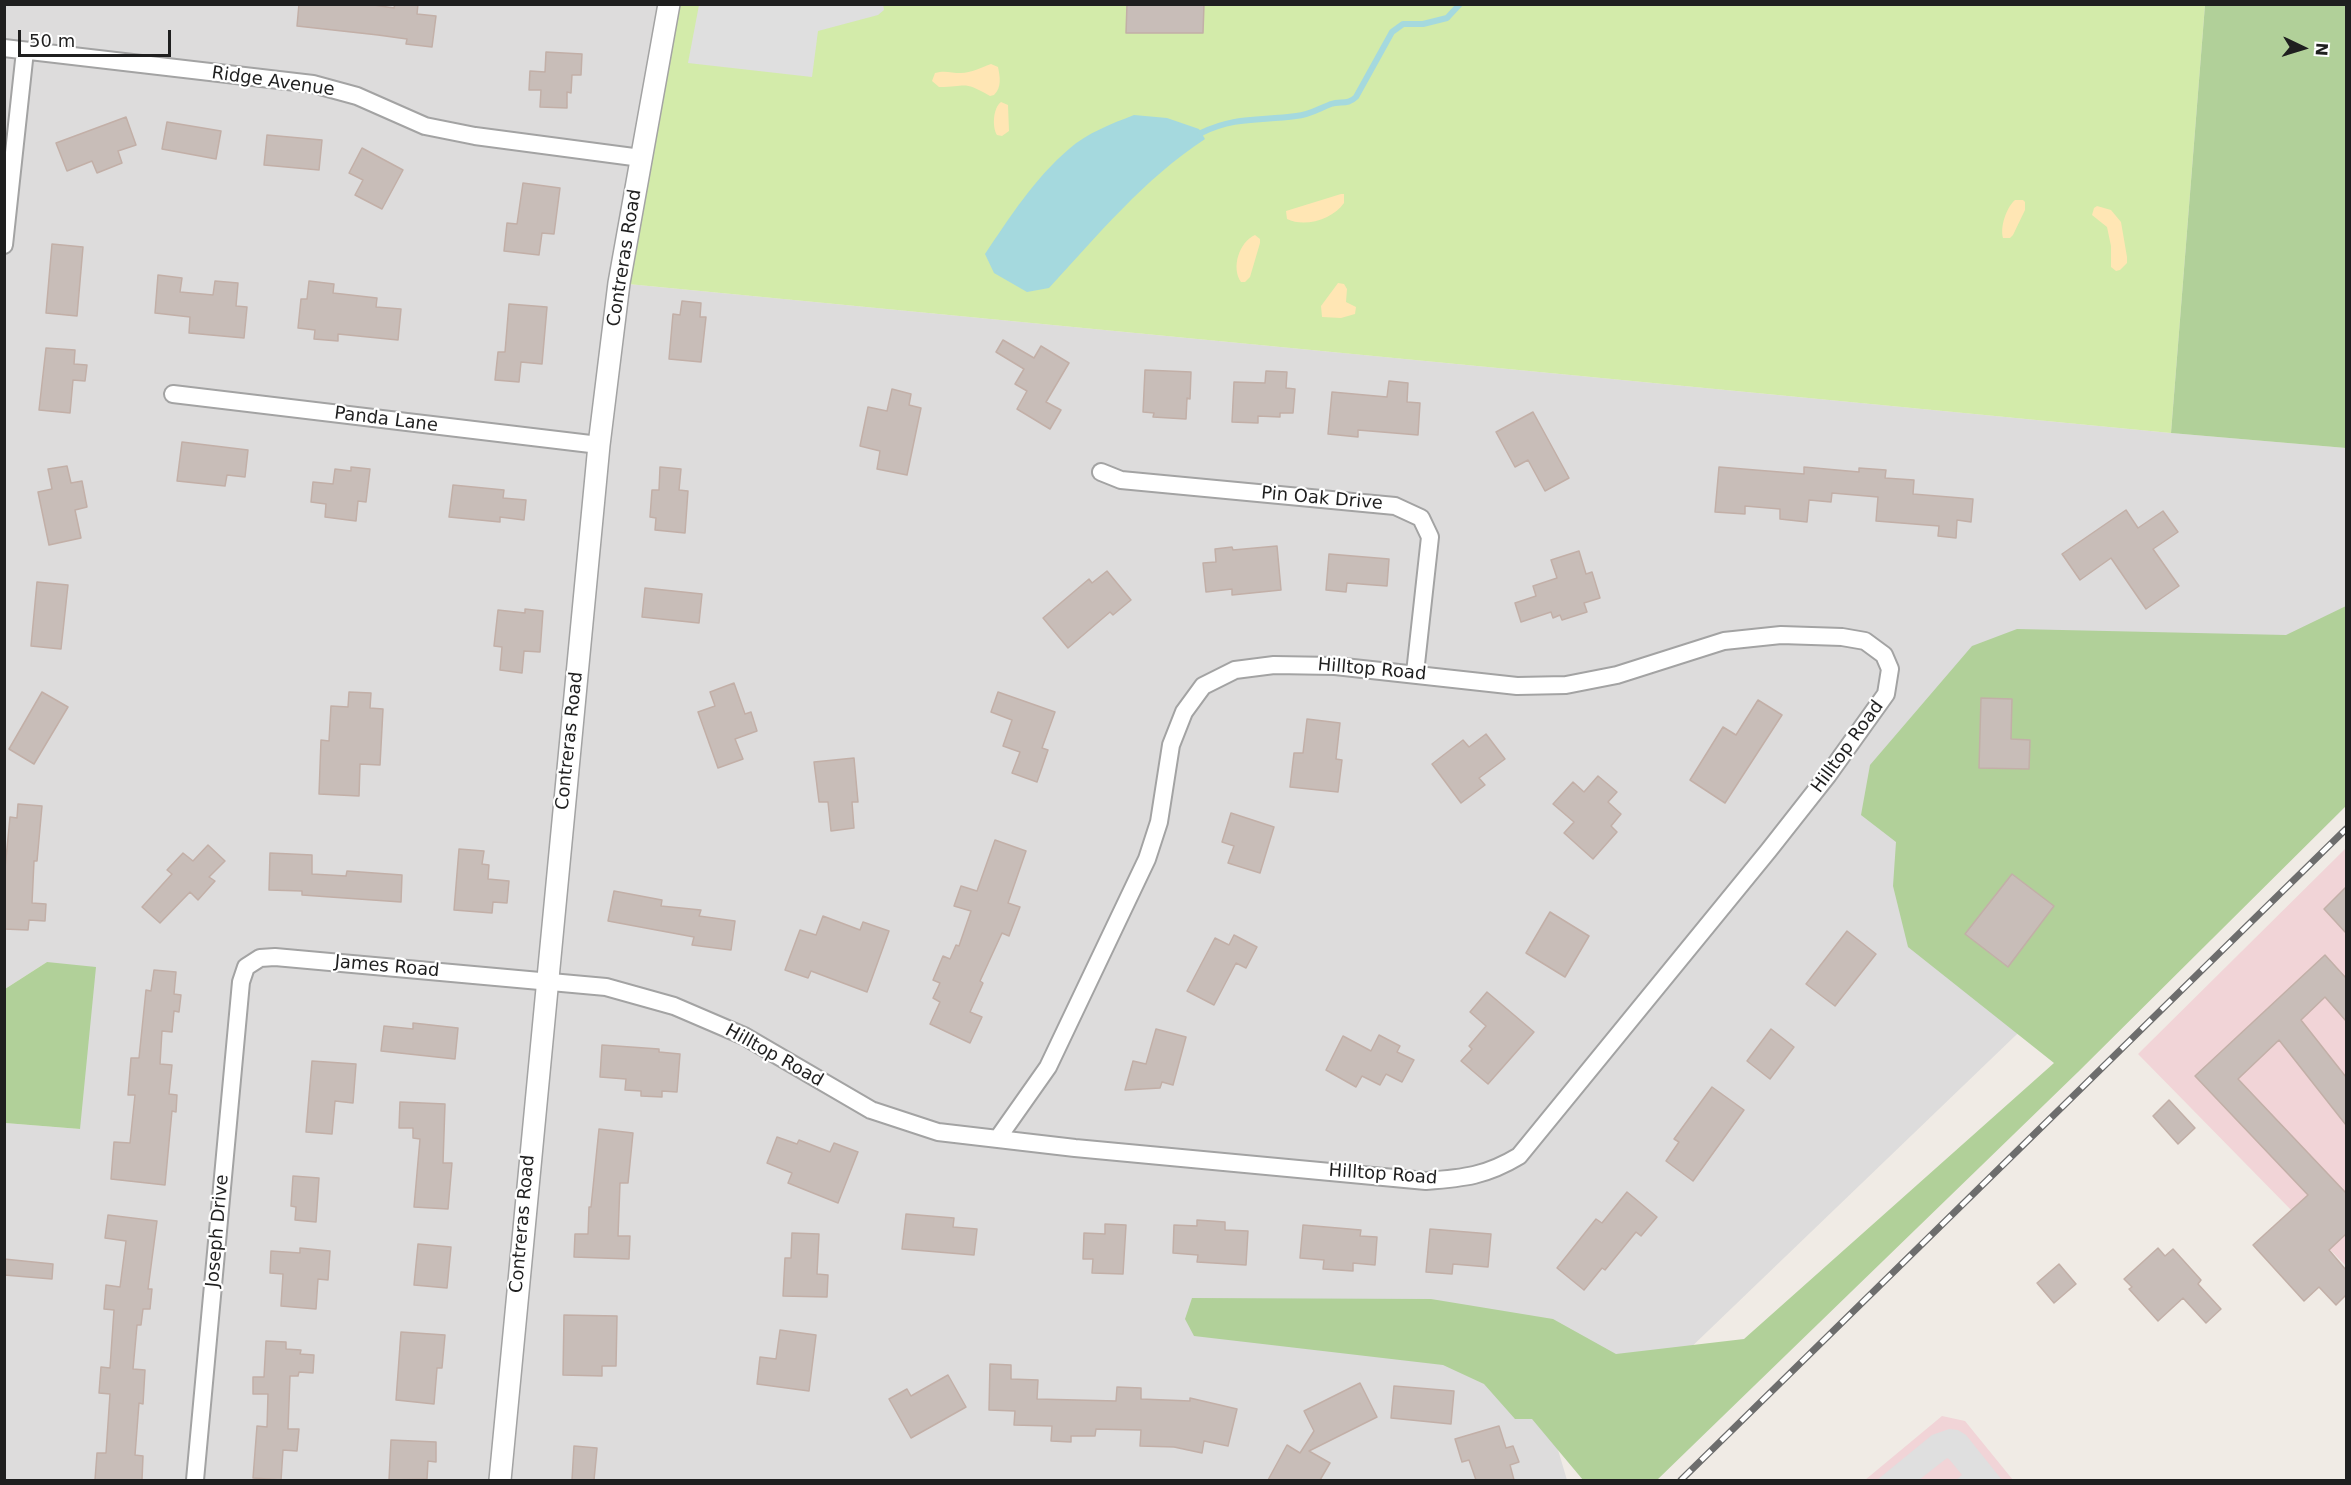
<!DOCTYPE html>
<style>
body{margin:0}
#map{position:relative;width:2351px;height:1485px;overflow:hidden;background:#f0ebe5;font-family:"DejaVu Sans",sans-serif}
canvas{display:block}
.frame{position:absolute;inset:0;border:6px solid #1f1f1f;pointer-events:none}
.north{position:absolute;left:2273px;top:18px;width:60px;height:60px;-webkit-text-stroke:4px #fff;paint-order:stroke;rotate:94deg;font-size:16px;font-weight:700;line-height:24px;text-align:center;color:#1f1f1f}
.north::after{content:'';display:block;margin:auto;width:21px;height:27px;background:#1f1f1f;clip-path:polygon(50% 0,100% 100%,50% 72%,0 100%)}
.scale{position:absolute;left:18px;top:30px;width:153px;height:27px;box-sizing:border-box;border:3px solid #1f1f1f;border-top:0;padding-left:8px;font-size:18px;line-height:21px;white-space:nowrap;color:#1f1f1f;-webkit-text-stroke:4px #fff;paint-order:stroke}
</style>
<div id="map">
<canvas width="2351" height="1485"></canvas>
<div class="frame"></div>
<div class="north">N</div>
<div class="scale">50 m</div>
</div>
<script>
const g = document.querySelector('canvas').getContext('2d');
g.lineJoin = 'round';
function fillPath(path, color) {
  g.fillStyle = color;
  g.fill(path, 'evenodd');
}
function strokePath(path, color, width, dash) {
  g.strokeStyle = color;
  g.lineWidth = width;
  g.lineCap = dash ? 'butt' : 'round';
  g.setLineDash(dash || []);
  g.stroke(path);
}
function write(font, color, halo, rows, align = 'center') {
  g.font = font + ' "DejaVu Sans",sans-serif';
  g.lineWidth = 4.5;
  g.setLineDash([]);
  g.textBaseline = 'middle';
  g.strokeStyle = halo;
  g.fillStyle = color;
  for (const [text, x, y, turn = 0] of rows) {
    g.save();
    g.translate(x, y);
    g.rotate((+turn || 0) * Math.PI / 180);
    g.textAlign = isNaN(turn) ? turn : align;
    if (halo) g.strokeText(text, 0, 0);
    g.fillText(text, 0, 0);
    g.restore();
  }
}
const residential = new Path2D(`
 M5,5H658L609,277L587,472L489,1480H5V1123L80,1129L47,962L5,989Z
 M628,284L2171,433L2346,448V718L1607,1428L1550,1423L1567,1480H509L609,434Z`);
const commercial = new Path2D(`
 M2346,848V1266L2138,1054Z
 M1942,1416L1965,1421L2013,1480H1865Z`);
const grass = new Path2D(`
 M680,5H2205L2171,433L628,284Z`);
const forest = new Path2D(`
 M2205,5H2346V448L2171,433Z
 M2346,606V806L2078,1072L1657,1480H1583L1532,1419H1515L1484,1384L1443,1365L1194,1336L1185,1319L1192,1298L1431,1299L1553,1319L1616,1354L1744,1339L2054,1063L1908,947L1893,886L1896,842L1861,815L1870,765L1972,646L2017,629L2286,635Z
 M47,962L96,967L80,1129L5,1123V989Z`);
const sand = new Path2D(`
 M991,64L998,67C1000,77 1002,87 994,95L990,96C962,80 968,87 939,87L932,81L935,73C945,70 951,73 961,73C971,73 982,67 991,64Z
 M1001,102L1008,105L1009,131L1002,136L997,135C992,127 993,108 1001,102Z
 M1341,194H1344V203C1333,219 1305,228 1287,219L1286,211Z
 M2015,200H2023L2025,202V210L2013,235L2010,238H2003C2000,227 2006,208 2015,200Z
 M2097,206L2111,210L2121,222L2127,257V263L2120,270L2116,271L2111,267V246L2107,227L2092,215L2094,208Z
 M1255,235L1260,239V243L1250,277L1245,282H1241C1231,268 1239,242 1255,235Z
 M1338,283L1344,284L1347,289L1346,302L1356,307L1355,314L1341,318L1322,317L1321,306Z`);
const parking = new Path2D(`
 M699,5L883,4L884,10L878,15L818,31L812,77L688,63Z
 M1949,1429L1958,1430L1966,1435L2002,1480H1956L1962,1475L1949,1459L1947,1458L1919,1480H1877L1932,1435Z`);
const water = new Path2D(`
 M1134,115L1167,118L1199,129L1205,139C1144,179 1098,235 1049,288L1027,292L994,273L985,254C1010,217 1034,179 1069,149C1087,133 1111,124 1134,115Z`);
const stream = new Path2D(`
 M1201,133C1236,116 1260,121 1296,116C1310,115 1318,109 1331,104C1341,101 1348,105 1356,97L1392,32L1403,24H1423L1447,18L1460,4`);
const building = new Path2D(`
 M299,4H367L394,8L395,4H418L417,14L436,16L432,47L406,44L407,39L378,35L297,26Z
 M1127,4H1204L1203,33H1126Z
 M546,52L582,54L581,75H572L571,93L567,92V108L540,107L541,90H529L530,71L545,72Z
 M126,117L136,145L118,151L122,163L97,173L92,161L67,171L56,143Z
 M167,122L221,131L216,159L162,149Z
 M267,135L322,140L319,170L264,165Z
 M362,148L403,170L382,209L355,195L363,180L349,173Z
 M523,183L560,188L554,234L542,233L539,255L504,251L507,223L517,224Z
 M52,244L83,247L77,316L46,313Z
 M158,275L182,278L180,292L213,295L215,281L238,283L236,306L247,307L244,338L189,333L190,317L155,313Z
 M309,281L334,284L333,293L377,298L376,307L401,309L398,340L338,334V341L314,339L315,330L298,328L301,299H307Z
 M682,301L701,303L700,317H706L701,362L669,359L673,314L680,315Z
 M509,304L547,307L542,364L521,362L519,382L495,380L498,352H505Z
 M1003,340L1034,358L1041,346L1069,363L1046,402L1061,410L1050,429L1017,409L1027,391L1015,384L1024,369L996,352Z
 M46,348L75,350L74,364L87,365L85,381L73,380L70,413L39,410Z
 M1145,370L1191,372L1190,399L1187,398L1186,419L1153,417L1154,413L1143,412Z
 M1266,371L1287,372L1286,388L1295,389L1293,413H1280V417L1258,416V423L1232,422L1234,382L1265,383Z
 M1389,381L1408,383L1407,402L1420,403L1418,435L1358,430V437L1328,434L1332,392L1387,397Z
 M892,389L911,394L909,405L921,408L907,475L877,469L880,451L860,446L868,407L887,411Z
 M1533,412L1569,478L1545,491L1528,460L1515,467L1496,432Z
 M182,442L248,450L245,477L227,475L225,486L177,481Z
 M67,466L71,483L82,481L87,507L75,510L81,538L49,545L38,492L52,489L48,469Z
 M351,467L370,469L366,502L358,501L356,521L325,517L326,504L311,502L313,482L333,484L335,469L351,471Z
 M660,467L681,469L679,490L688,491L685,533L655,530L656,518L650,517L652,490H659Z
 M1719,467L1804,474V467L1859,472V468L1886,470L1885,478L1914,480L1913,494L1973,499L1971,522L1957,520L1956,538L1938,536L1939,526L1876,521L1878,497L1832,493L1831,502L1809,500L1807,522L1780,519V509L1745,506V514L1715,512Z
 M453,485L504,490L503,498L526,500L524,520L500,517V522L449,517Z
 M2126,510L2138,528L2163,511L2178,532L2153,549L2179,586L2146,609L2111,558L2080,580L2062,554Z
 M1277,546L1281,590L1232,595V589L1206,592L1203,563L1216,562L1215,549L1232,547L1233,550Z
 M1579,551L1586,574L1592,572L1600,598L1584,603L1587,612L1562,620L1560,615L1553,618L1551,612L1521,622L1515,603L1536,596L1533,586L1557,578L1551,560Z
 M1329,554L1389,559L1387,586L1347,583L1346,592L1326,590Z
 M1107,571L1131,600L1113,615L1110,612L1068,648L1043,618L1089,579L1092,583Z
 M37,582L68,585L61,649L31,646Z
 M645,588L702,594L699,623L642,617Z
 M525,609L543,611L540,652L524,651L522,673L500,670L502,647L494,646L498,610L525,613Z
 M734,683L745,714L751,712L757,731L735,739L743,759L718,768L698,712L715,706L710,692Z
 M42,692L68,707L34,764L9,749Z
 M349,692L371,693L370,708L383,709L380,765L360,764L359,796L319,794L321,740L329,741L331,706L348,707Z
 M998,692L1055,712L1042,748L1048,750L1037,782L1012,773L1020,752L1003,746L1012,720L991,712Z
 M1981,698L2012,699L2011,739L2030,740L2029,769L1979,768Z
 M1758,700L1782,715L1725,803L1690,780L1723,727L1736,735Z
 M1307,719L1340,723L1336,759L1342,760L1338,792L1290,787L1294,753H1303Z
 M1486,734L1505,759L1479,778L1485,785L1461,803L1432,764L1463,740L1469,747Z
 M854,758L858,802H852L854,828L831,831L828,802H819L814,762Z
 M1598,776L1617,792L1608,802L1621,814L1611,826L1617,832L1593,859L1564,833L1574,822L1553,804L1573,782L1584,792Z
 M18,804L42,806L37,861H34L32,903L46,904L45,921L29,920L28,930L4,929V879L10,817L17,818Z
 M1231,813L1274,827L1260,873L1228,863L1234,846L1222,842Z
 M995,840L1026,851L1008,903L1020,907L1009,936L1002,933L980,981L983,983L970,1012L982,1017L970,1043L930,1024L940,1002L933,998L940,983L933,980L943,956L950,959L956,945L959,946L971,911L954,906L961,886L977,891Z
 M208,845L225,861L209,877L215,881L198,900L190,892L160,923L142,907L172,874L167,870L183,853L193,861Z
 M459,849L484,851L482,864L489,865L488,879L509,881L507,903L493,902L492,913L454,910Z
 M270,853L312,855V874L346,876L347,871L402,875L401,902L302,895V891L269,890Z
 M2012,874L2054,906L2008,967L1965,934Z
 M2346,887V933L2324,909Z
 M614,891L662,900L661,906L701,910L699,916L735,921L731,950L692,945L694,937L608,921Z
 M1550,912L1589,936L1565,977L1526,953Z
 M823,916L860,930L863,922L889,931L867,992L811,971L808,978L785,970L800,930L816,935Z
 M1847,931L1876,954L1835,1006L1806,984Z
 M1234,935L1257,947L1246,968L1236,963L1214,1005L1187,991L1215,938L1229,945Z
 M2325,955L2346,978V1021L2325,997L2301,1020L2346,1077V1125L2279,1040L2238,1079L2346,1193V1234L2329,1250L2346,1270V1295L2336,1305L2319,1287L2304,1301L2253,1245L2308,1195L2195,1076Z
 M154,970L176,972L174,994L181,995L179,1012L174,1011L172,1032L162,1031L160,1064L172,1065L169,1094L177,1095L176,1112L172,1111L165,1185L111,1179L114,1142L130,1143L135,1095H128L131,1058H139L146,990L151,991Z
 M1487,992L1534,1032L1488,1084L1461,1061L1472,1049L1469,1046L1486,1026L1470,1012Z
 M413,1023L458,1028L455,1059L381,1051L384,1026L413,1029Z
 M1156,1029L1186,1037L1173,1085L1162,1082L1160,1088L1125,1090L1133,1061L1146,1064Z
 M1771,1029L1794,1047L1770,1079L1747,1061Z
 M1379,1035L1400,1046L1397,1052L1414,1060L1402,1082L1386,1074L1380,1085L1362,1076L1356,1087L1326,1070L1343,1036L1371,1051Z
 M602,1045L659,1049V1052L680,1054L677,1092L662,1091V1097L641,1096V1091L625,1090L626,1079L600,1077Z
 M312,1061L356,1064L353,1103L335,1101L332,1134L306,1132Z
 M1712,1087L1744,1110L1693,1181L1666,1161L1679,1142L1674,1139Z
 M2169,1100L2195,1128L2178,1144L2153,1116Z
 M400,1102L445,1104L443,1163H452L448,1209L414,1207L420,1139L413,1138V1128H399Z
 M599,1129L633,1133L628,1183H620L618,1236H630L629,1259L574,1257L575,1234H588L589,1207H591Z
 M777,1137L797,1144L799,1140L830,1152L834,1143L858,1152L838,1203L788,1183L792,1173L767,1163Z
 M293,1176L319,1178L316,1222L295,1220L296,1207L291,1206Z
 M1627,1192L1657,1217L1641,1236L1636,1232L1605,1270L1602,1268L1584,1290L1557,1268L1596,1219L1602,1223Z
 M906,1214L954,1218L953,1227L977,1229L974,1255L902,1249Z
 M108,1215L157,1221L148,1289H152L150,1309H143L141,1325H137L133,1369L145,1370L143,1404L139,1403L135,1455L143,1456L142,1480H95L97,1453H106L110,1394L99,1393L101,1367L110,1368L114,1310L104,1309L106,1285L120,1287L126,1241L105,1238Z
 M1197,1220L1225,1222V1230L1248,1231L1246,1265L1197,1262L1198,1255L1173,1253L1174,1225L1197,1226Z
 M1105,1224L1126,1225L1123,1274L1092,1273L1093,1259H1083L1084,1233L1105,1234Z
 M1303,1225L1361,1230L1360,1236L1377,1237L1375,1265L1353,1263V1271L1323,1269L1324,1260L1300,1258Z
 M1430,1229L1491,1234L1488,1267L1453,1264L1452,1274L1426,1272Z
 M792,1233L819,1234L817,1274L828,1275L827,1297L783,1296L785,1258H791Z
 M418,1244L451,1247L447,1288L414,1285Z
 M300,1248L330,1251L328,1280L318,1279L316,1309L281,1306L283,1274L270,1273L271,1251L300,1253Z
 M2158,1248L2165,1256L2173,1249L2201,1280L2198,1284L2221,1309L2206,1323L2183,1298L2158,1321L2129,1289L2132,1287L2124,1279Z
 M4,1259L53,1264L52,1279L4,1275Z
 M2059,1264L2076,1284L2054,1303L2037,1283Z
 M564,1315L617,1316L616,1366H602V1376L563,1375Z
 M780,1330L816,1335L809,1391L757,1384L760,1357L776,1359Z
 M401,1332L445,1335L442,1368H437L434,1404L396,1400Z
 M266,1341L286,1342V1349L301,1350L300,1354L314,1355L313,1373L299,1372L298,1376H290L288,1429H299L297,1451L283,1450L281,1480L253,1478L257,1426L267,1427L268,1394H253V1377H264Z
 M990,1364L1011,1365V1379L1038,1380L1037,1399L1116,1401L1117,1387L1141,1388V1399L1190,1401V1398L1237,1409L1228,1446L1204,1441L1202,1453L1174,1447L1140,1446L1141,1430L1096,1429L1095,1436H1071V1442L1051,1441L1052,1426L1014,1425L1015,1411L989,1410Z
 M948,1375L966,1407L911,1438L889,1399L907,1389L911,1396Z
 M1360,1383L1377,1417L1309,1451L1330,1463L1320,1480H1268L1287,1445L1300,1453L1314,1431L1304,1411Z
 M1394,1386L1454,1391L1451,1424L1391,1418Z
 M1499,1426L1506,1448L1513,1446L1519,1462L1510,1465L1514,1480H1476L1469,1460L1462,1462L1455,1439Z
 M391,1440L436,1442V1462L428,1461L427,1479L389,1480Z
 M574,1446L597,1448L594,1480H572Z`);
const minor = new Path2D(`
 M4,48L313,84L357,96L425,126L475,136L641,158
 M4,245L25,51
 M173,394L599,445
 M1101,472L1121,480L1395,506L1421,518L1430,537L1415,673
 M195,1480L241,982L246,967L260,958L275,957L606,987L674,1006L744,1036L871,1110L938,1132L1075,1148L1426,1181C1464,1178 1486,1176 1519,1156L1769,850L1828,775L1886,694L1890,669L1884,655L1865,641L1842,637L1781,635L1724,641L1617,675L1566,685L1517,686L1335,666L1274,665L1235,670L1203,686L1184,712L1171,745L1159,822L1147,859L1048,1067L998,1138`);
const tertiary = new Path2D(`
 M500,1480L599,445L619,283L669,4`);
const rail = new Path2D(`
 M1681,1480L2346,829`);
const streetNames = [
 ["Ridge Avenue",273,82,8],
 ["Contreras Road",625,258,-81],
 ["Panda Lane",386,420,7],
 ["Pin Oak Drive",1322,499,5],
 ["Hilltop Road",1372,670,5],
 ["Contreras Road",570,741,-84],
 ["Hilltop Road",1848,747,-54],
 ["James Road",387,967,5],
 ["Hilltop Road",774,1056,29],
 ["Hilltop Road",1383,1175,4],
 ["Contreras Road",523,1224,-85],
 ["Joseph Drive",218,1231,-85]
];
fillPath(residential, '#dddcdc');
fillPath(commercial, '#f1d4d7');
fillPath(grass, '#d3ebaa');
fillPath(forest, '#b1d099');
fillPath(sand, '#ffe6b4');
fillPath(parking, '#dfdfdf');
fillPath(water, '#a5d9de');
strokePath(stream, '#a5d9de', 6);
fillPath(building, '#c8bdb8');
strokePath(building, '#c2afa7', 1.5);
strokePath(minor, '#a3a3a3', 20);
strokePath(tertiary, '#a3a3a3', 24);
strokePath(minor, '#fff', 16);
strokePath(tertiary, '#fff', 21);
strokePath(rail, '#6d6d6d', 7);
strokePath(rail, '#fff', 4.5, [14]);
write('18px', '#1f1f1f', '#fff', streetNames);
</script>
